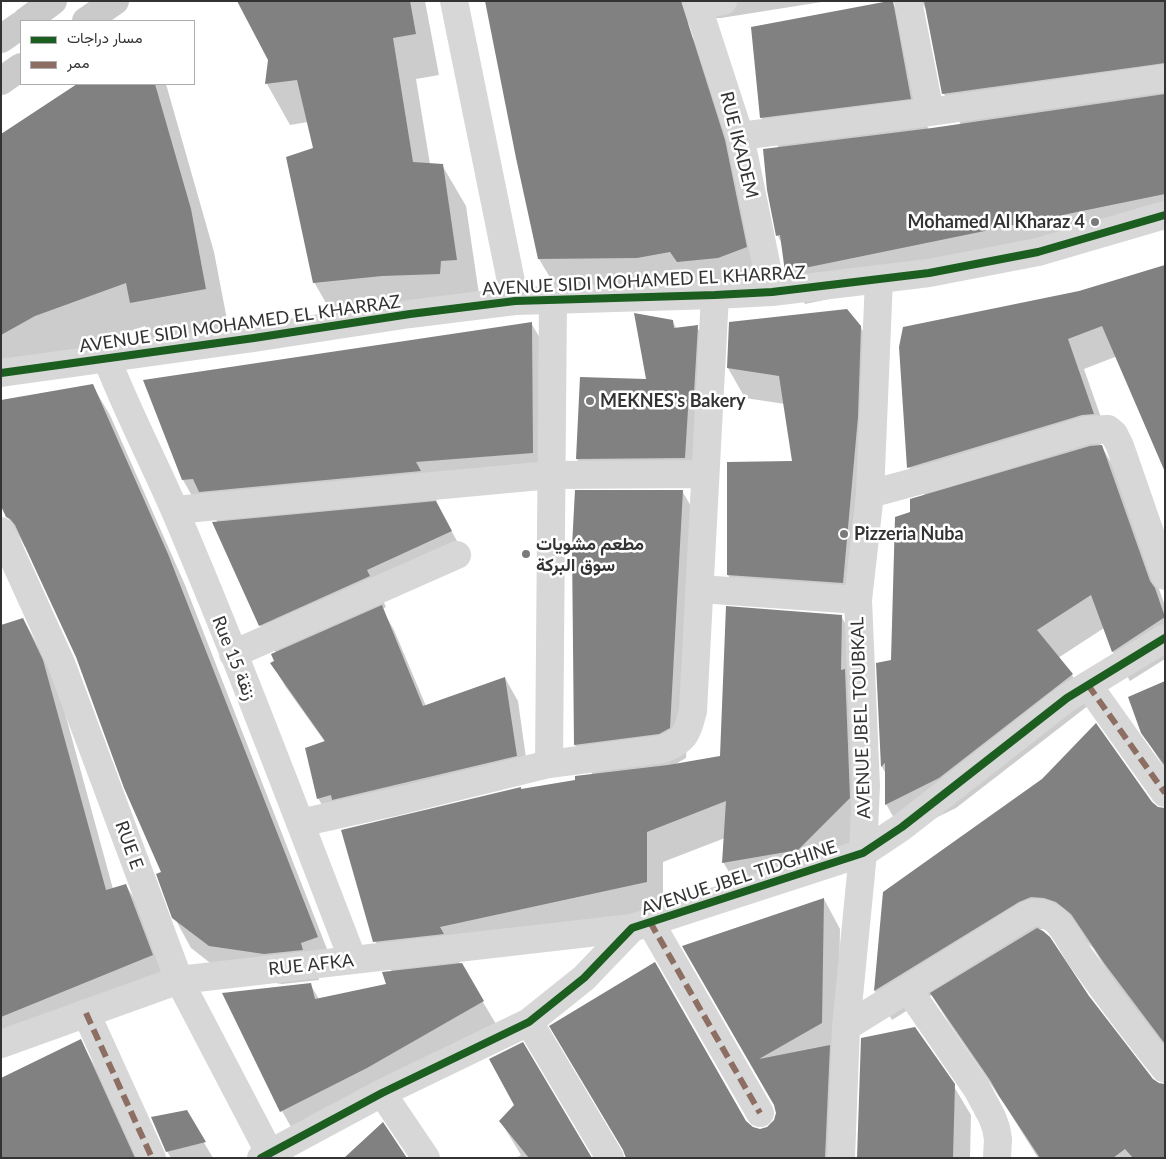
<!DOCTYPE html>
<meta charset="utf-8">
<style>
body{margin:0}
#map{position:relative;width:1166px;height:1159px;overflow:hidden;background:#fff;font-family:Lato,Vazirmatn,sans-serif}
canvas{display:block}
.frame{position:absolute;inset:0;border:2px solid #333;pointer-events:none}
.legend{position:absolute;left:20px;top:20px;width:175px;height:65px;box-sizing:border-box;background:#fff;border:1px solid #adadad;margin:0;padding:6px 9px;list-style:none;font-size:15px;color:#333}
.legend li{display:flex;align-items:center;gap:10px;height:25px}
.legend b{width:25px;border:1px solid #adadad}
</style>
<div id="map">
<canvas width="1166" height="1159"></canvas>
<div class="frame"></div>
<ul class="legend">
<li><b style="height:6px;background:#1b5e20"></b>مسار دراجات</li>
<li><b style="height:6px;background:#8d6e63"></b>ممر</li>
</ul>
</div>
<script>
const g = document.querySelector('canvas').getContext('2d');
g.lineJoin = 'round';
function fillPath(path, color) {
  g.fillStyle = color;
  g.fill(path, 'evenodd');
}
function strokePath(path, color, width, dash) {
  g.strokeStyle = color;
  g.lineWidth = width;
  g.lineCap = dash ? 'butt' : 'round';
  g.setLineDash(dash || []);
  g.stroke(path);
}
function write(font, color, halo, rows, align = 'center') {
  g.font = font + ' Lato,Vazirmatn,sans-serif';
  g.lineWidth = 5;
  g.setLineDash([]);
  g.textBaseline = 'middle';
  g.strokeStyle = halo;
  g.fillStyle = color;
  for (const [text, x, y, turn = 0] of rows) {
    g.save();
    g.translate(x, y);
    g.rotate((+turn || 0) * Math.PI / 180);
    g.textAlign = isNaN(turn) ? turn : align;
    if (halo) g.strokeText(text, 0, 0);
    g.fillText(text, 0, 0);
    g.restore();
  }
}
const shadow = new Path2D(`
 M238,1H425L439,75L416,79L430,164L442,165L466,206L480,301L338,324L314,282V149L308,122L290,125L267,84L269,60Z
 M487,1H828L721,18H710L705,21L678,25L687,28L706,60L764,279L558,291L539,259Z
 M921,1H1165V229L805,304L786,272L782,244L778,236L768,190L779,148L761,117L892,2L910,32L928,129L961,125L944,94L928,13Z
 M80,84H166L214,252L229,330L155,344L145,326L1,376V136Z
 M1165,265L1115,357L1084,369L1110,443L1100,444L1119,476L1165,606V659L1130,681L1113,652L1104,628L1058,658L1072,675L1089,705L956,808L903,834L886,804V774L882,767L878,664L893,661L912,513L925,496L909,467L1079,292Z
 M672,321L677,329L697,327L710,350L698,481L591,482L577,459L647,381Z
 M531,323L549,353V483L432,492L437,501H435L468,561L383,600L386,607L382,609L394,630L426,706L505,678L518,701L529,779L331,821L318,798L325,742L285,686L272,663L276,661V653L260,625L218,523L210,509L200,510L183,480Z
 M860,326L878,357L860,613L746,605L728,575L794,462L785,404L745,398L728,368Z
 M92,385L110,415L185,585L334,967L318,974L319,980L282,984L227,976L191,948L174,917L163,873L76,656L27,548L25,547L7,516Z
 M682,491L700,521L686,758L674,765L721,757L841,616L859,646L866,829L815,880L741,892L723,862L725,838L663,862V912L456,957L496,1024L295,1134L282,1111L224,994L310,984L319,999L387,985L392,972L375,941L521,790L576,781L593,775L575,745Z
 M23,619L40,649L59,691L113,889L126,885L143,914L169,985L1,1053V626Z
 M1165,682V769L1142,732Z
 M1151,803L1158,809L1165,810V1048L1112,979L1093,948L1079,934L1049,927L1038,930L1165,1158H1038L1005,1105L949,1023L932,995L892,1020L875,991L884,892Z
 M824,899L840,929L838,1053L843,1158H627L746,1122L752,1128L759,1130L768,1128L775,1121L777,1113L775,1105L684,947Z
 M80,1040L97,1070L137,1158H1V1080Z
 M953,1085L971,1115L970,1158H858Z
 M186,1112L213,1158H171L167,1151Z
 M501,1122L590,1158H515L521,1155Z`);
const building = new Path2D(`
 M237,1H410L416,34L393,38L413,162L443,164L457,260L441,261L440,274L382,276L313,283L286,157L313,148L297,80L265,84L268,60Z
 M485,1H681L725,140L747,247L718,258L677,262L670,252L637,258L538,259L516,158Z
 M889,1H893L911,99L760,118L751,27Z
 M924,1H1165V63L942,94Z
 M77,84H155L191,209L206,289L130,303L126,283L35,316L1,335V134Z
 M1165,94V194L785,272L780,235L776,236L767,190L763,149L932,128Z
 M1165,265V472L1102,326L1068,339L1094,414L1082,415L907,468L899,347L903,327L1079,291Z
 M847,309L861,326L858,417L843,583L727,575V462L792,461L779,376L727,368L729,322Z
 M634,313L673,320L674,328L698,325L694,393H689L685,458L576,459L580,377L646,379Z
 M532,322L533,453L416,462L421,471L199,492L193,479L182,480L143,380Z
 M93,384L168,554L318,937L301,943L303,950L264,954L209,946L172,918L156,874L161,872L124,788L76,657L15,525L10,519L6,517L1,506V400Z
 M1102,445L1150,581L1155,588L1165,617L1112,652L1091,595L1037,630L1073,674L939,778L885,805V763L881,767L876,663L891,660L895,517L910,512V499L1090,446Z
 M575,490H683L670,728L659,734L574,745L572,546Z
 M436,501L452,531L367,570L370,576L259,626L212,522Z
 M382,605L423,706L505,677L517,756L332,800L331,795L317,799L305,748L325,741L270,663L274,661L271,654Z
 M726,606L842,615L841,670L845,669L850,798L798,850L722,863L726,801L647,832V882L440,927L444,934L373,942L341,830L521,787V789L575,780V776L668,765L720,756Z
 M23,618L43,660L106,890L126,884L153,955L1,1017V625Z
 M1165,681V766L1141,733L1128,697Z
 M1096,723L1152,802L1158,807L1165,808V1044L1104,963L1071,914L1056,902L1044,898L1031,897L1019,902L874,991L883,892L1042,779Z
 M824,898L822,1023L759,1059L830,1045L825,1158H626L623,1150L549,1026L655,962L746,1121L753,1127L760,1129L767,1127L774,1120L776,1113L774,1105L682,946Z
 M1037,928L1043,931L1050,937L1089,996L1153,1079L1159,1083L1165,1084V1158H1133L1125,1149L1113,1158H1040L999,1096L990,1080L930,993Z
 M462,963L484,1001L367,1068L280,1112L222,993L311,983L315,999L386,984L382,972Z
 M915,1027L955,1084L953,1158H857L861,1038Z
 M81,1039L135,1158H1V1078Z
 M523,1042L592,1158H529L499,1121L514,1105L489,1059Z
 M187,1110L206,1142L166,1152L151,1117Z
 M383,1122L407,1158H344Z`);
const pedestrian = new Path2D(`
 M1088,685L1165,793
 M86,1013L152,1158`);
const minor = new Path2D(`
 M454,1L515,301
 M696,1L740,136L772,292
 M908,1L930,112
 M698,6L723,1
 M740,136L930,112L1165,78
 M107,359C127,411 153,460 175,511C238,659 295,810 353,960
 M870,494L940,475L1087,430L1108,429L1114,434L1120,446L1165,576
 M175,510L551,475L705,474
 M1,531L61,663L179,980L270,1154
 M700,589L858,600
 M233,654L457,555
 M549,764L553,299
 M300,823L399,801L549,764L663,749C686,740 687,733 693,711L715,295
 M650,922L760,1113
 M908,989L977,1089L992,1117L996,1128L998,1139L997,1158
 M529,1022L610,1158
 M846,1027L1027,915C1037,910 1046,913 1055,920C1065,928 1073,947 1081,958C1108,996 1136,1033 1165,1069
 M1,1044L179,980L632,928
 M382,1093L426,1158
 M261,1158L382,1093L529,1022L584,978L632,928L863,853L902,827L1067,698L1165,638
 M841,1158L846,1027L863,853L866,786L858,600L870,494L879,279`);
const tertiary = new Path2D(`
 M1,373L254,338L410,314L515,301L715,295L772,292L929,273L1038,252L1165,215`);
const primary = new Path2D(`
 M26,21L53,1
 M86,21L115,1
 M1,39L21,25
 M1,81L21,67`);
const quiet = new Path2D(`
 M1088,685L1165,793
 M650,922L760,1113
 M86,1013L152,1158`);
const cycleway = new Path2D(`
 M1,373L254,338L410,314L515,301L715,295L772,292L929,273L1038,252L1165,215
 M261,1158L382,1093L529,1022L584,978L632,928L863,853L902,827L1067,698L1165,638`);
const markers = [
 [1095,222,5,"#7a7a7a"],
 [590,401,5,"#7a7a7a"],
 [844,534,5,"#7a7a7a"],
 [526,554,5,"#7a7a7a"]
];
const streetNames = [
 ["RUE IKADEM",739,145,76],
 ["AVENUE SIDI MOHAMED EL KHARRAZ",644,281,-3],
 ["AVENUE SIDI MOHAMED EL KHARRAZ",240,324,-8],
 ["Rue 15 زنقة",234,658,68],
 ["AVENUE JBEL TOUBKAL",861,718,-92],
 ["RUE E",129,845,70],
 ["AVENUE JBEL TIDGHINE",739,878,-18],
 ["RUE AFKA",311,965,-6]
];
const poiNames = [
 ["Mohamed Al Kharaz 4",1085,222,"right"],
 ["MEKNES's Bakery",600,401],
 ["Pizzeria Nuba",854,534],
 ["مطعم مشويات",536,544],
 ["سوق البركة",536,565]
];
fillPath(shadow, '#0003');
fillPath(building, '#818181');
strokePath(pedestrian, '#d7d7d7', 28);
strokePath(minor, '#d7d7d7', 28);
strokePath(tertiary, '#d7d7d7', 28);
strokePath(primary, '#cacaca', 28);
strokePath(quiet, '#8d6e63', 6, [12, 6]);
strokePath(cycleway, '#1b5e20', 8);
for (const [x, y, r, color] of markers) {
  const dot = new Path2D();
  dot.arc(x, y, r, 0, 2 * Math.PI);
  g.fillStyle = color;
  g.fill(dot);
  strokePath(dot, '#fff', 2);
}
write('18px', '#333', '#fff', streetNames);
write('bold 18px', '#333', '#fff', poiNames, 'left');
</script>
